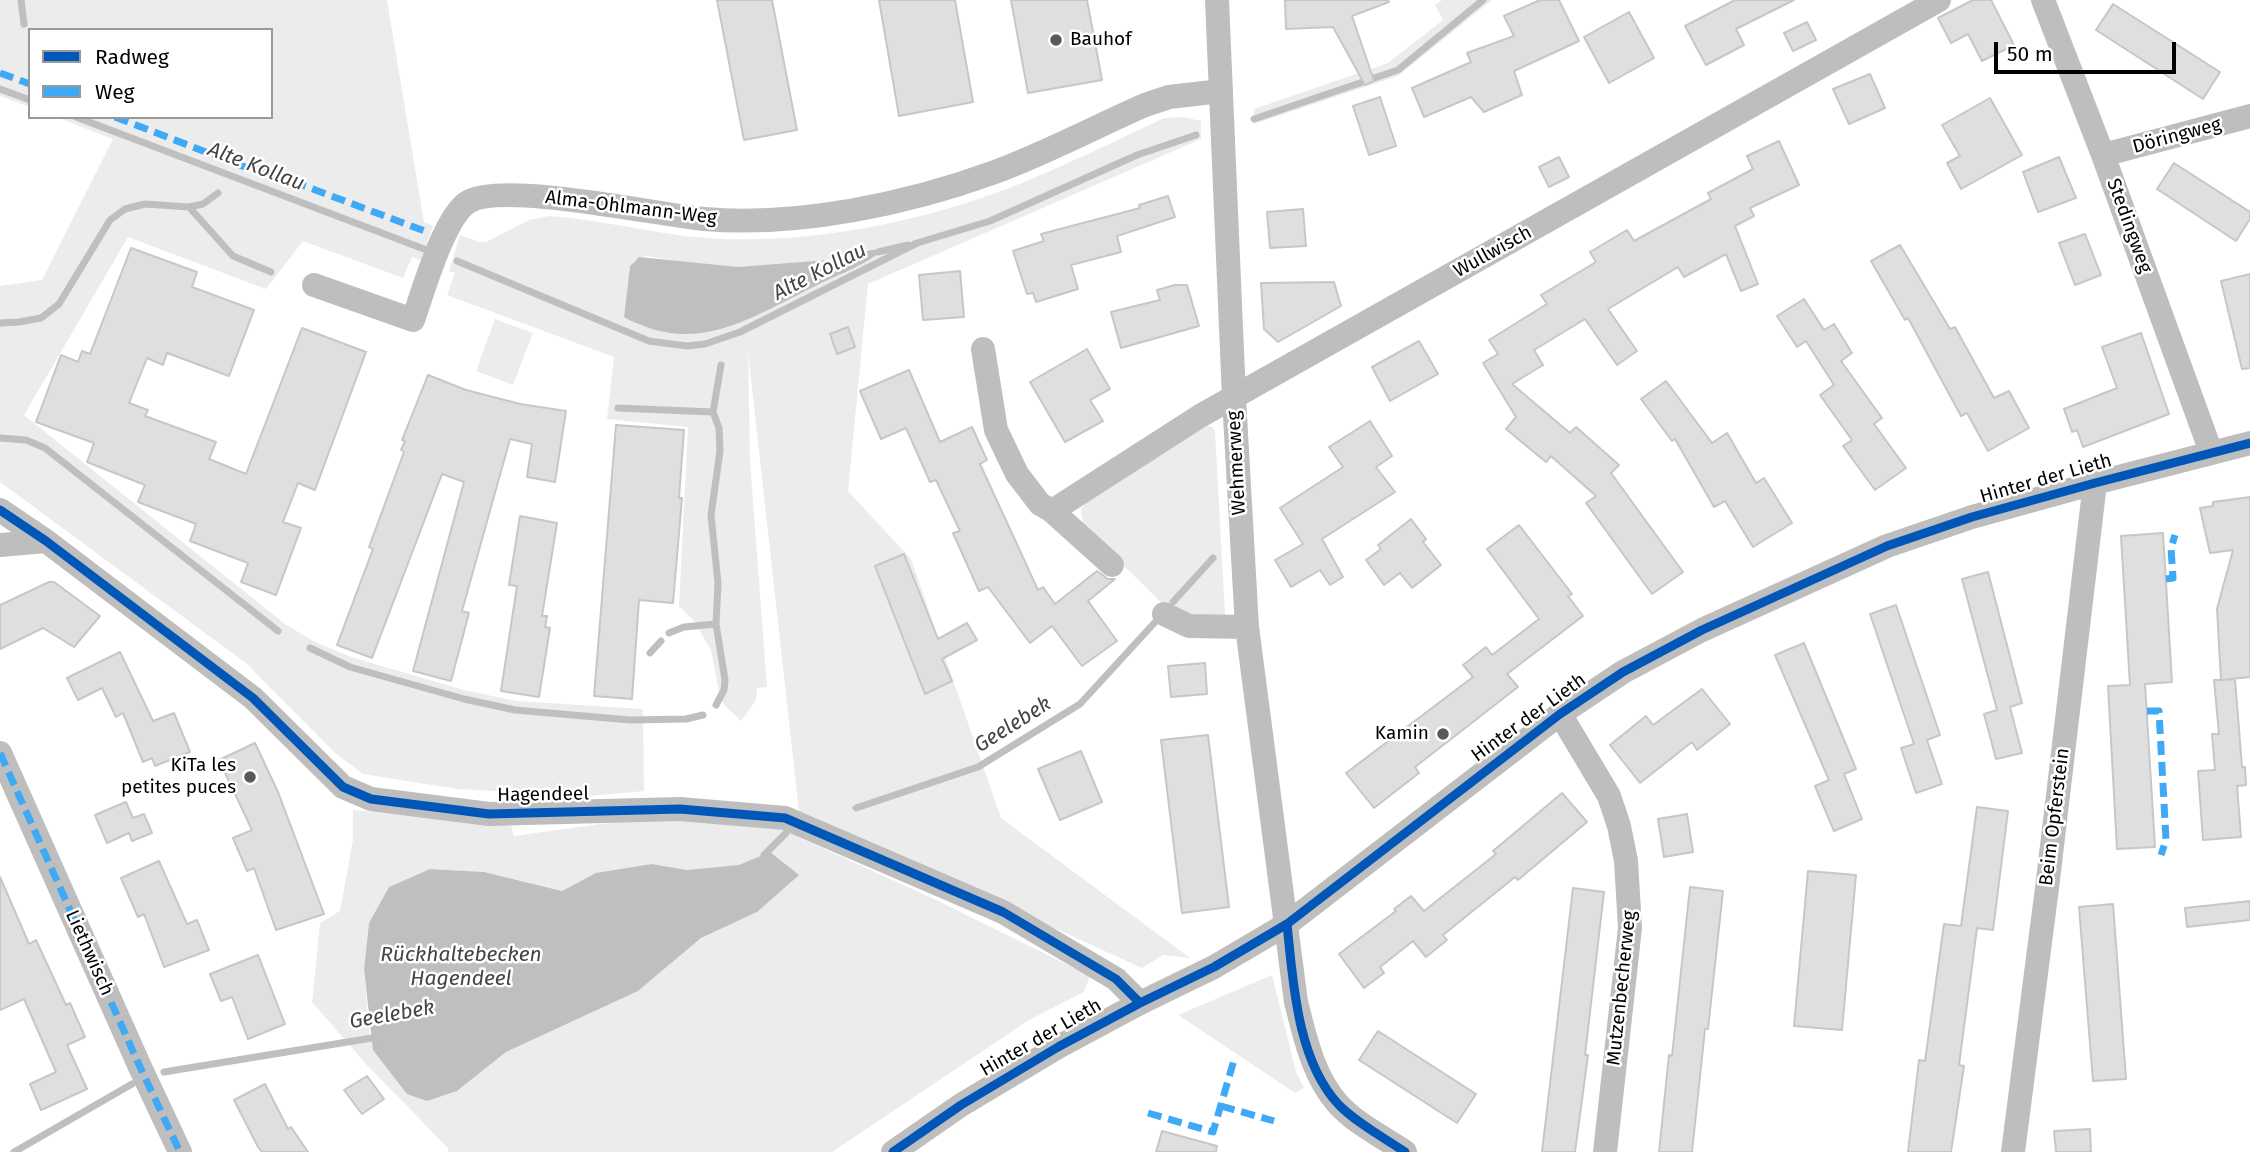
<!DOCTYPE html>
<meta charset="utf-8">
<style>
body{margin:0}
#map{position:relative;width:2250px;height:1152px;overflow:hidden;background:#fff;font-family:"Fira Sans",sans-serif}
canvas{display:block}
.legend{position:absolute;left:28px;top:28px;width:245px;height:91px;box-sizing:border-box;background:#fff;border:2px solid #999;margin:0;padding:9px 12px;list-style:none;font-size:21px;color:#000}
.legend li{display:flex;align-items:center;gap:14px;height:35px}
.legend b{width:35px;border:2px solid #999}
.scale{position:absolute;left:1994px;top:42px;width:182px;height:32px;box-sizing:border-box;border:4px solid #000;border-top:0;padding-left:9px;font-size:21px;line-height:24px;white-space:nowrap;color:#000;-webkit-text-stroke:5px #fff;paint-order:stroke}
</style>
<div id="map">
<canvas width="2250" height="1152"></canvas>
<ul class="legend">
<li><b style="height:9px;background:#0057b8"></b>Radweg</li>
<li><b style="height:9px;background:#3fa9f5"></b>Weg</li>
</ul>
<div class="scale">50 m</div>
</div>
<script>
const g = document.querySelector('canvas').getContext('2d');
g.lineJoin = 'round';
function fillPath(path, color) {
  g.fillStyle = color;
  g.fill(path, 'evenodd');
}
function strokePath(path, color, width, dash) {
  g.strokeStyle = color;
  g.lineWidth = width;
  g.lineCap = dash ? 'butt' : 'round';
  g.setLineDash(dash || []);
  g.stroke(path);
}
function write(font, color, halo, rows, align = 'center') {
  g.font = font + ' "Fira Sans",sans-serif';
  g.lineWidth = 5;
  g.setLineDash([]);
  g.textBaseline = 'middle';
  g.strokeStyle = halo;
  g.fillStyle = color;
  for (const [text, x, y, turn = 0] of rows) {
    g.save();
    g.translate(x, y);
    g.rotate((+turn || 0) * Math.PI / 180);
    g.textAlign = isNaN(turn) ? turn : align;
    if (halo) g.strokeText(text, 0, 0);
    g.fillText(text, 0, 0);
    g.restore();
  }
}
const green = new Path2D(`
 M0,0H387L424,222L433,226L421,260L412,257L403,278L303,241L266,289L128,237L24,415L285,624L313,641L351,657L464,690L516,701L643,709L644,791L590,796L457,789L363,774L335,753L247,664L0,482V286L42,280L113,139L56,117H271V30H30V107L0,96Z
 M1442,0H1492L1398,76L1254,124V109L1388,63L1443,20L1435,5Z
 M1183,117L1201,121V139L868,284L848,491L911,559L1001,818L1190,958L1163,955L1142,968L799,812L748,351L750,461L767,687L757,688L756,700L741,721L724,705L718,687L711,650L694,621L679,606L688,427L607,419L614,357L447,295L455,273L449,271L460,235L479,242H486L529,220L549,216C607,220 664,237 723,239C817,242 915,223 1004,190C1058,169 1111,143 1164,118ZM871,250L653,329L624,317L630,266L635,260L646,256C667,259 688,263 710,266C761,271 822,263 871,250Z
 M495,319L533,333L513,385L476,371Z
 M1202,426H1210L1215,430L1225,615L1189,618L1164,605L1084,527L1081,511L1086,498Z
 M353,810L511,825L514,836L666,815L783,830L934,899L1090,976L1084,992L1029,1020L832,1152H448V1148L366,1064L312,1002L320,923L340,911L353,840ZM770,852L757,912L701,938L638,991L506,1052L457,1091L370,1039L364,969L369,923L389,887L430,869L484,872L562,891L652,864L687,870L740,865Z
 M1272,975L1296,1072L1304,1088L1295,1093L1178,1015Z`);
const water = new Path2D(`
 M871,250H878V254C858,268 833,277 811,288C757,315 704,350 644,326C637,323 630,321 624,317L630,266L639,257L738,267L828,260Z
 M770,852L799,875L757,912L701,938L638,991L506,1052L457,1091L427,1101L407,1094L373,1050L364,969L369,923L389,887L430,869L484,872L562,891L596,873L652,864L687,870L739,865Z`);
const stream = new Path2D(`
 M21,0L24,24
 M0,89L30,100
 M76,117L424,249
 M1254,119L1398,70L1483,0
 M189,207L233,256L271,272
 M878,252L908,245
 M457,261L649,341L687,346L705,344L740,332L917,243L990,221L1137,155L1196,135
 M0,323L19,322L41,318L59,304L110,220L125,209L145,204L189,207L203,204L218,193
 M618,408L713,412
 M0,438L26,440L45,448L278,631
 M1173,602L1213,558
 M669,633L684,627L716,624
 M310,648L350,667L464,699L515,710L630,720L686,719L703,715
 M650,653L661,641
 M716,705L724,690L725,680L716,624L718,583L711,515L720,451L719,428L713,412L721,365
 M856,808L978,767L1080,704L1157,620
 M764,855L786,833
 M164,1072L378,1037
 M14,1152L132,1084`);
const building = new Path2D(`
 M717,0H772L797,130L744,140Z
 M879,0H955L973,102L899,116Z
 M1011,0H1087L1102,80L1028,93Z
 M1285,0H1388L1389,2L1352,16L1374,81L1365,85L1333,27L1286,29Z
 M1540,0H1559L1579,41L1514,71L1522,95L1484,112L1471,97L1424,117L1412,88L1471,62L1467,53L1514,36L1504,16Z
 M1735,0H1794L1736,29L1744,45L1706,65L1685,26Z
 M1973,0H1991L2014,45L1982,61L1968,34L1951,43L1938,18Z
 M2113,4L2220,72L2203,99L2096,30Z
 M1629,12L1654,58L1609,83L1584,37Z
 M1807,22L1816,40L1793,51L1784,33Z
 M1870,74L1885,108L1849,124L1833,89Z
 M1380,97L1396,146L1369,155L1353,106Z
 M1990,98L2022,155L1961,189L1947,163L1960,156L1942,125Z
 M1779,141L1799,185L1750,208L1754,216L1735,226L1758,284L1741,291L1726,254L1684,277L1678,267L1608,309L1637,351L1617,365L1585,319L1534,350L1543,365L1512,384L1570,433L1576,427L1619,465L1611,473L1683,572L1652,594L1586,503L1596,496L1551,456L1546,462L1506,429L1516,417L1483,363L1498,354L1489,340L1547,304L1541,295L1596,262L1590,252L1627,230L1634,241L1711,199L1708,193L1753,169L1747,156Z
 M1559,157L1569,177L1549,187L1539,167Z
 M2059,157L2076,198L2038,212L2023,172Z
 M2174,163L2250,212V219L2236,241L2157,189Z
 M1168,196L1175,217L1117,236L1121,252L1071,265L1078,289L1036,302L1033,293L1027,294L1013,251L1044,241L1041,234L1140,208L1139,205Z
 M1303,209L1306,246L1270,248L1267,212Z
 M2085,234L2101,275L2075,285L2059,243Z
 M1900,245L1950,329L1955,327L1994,398L2009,391L2029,428L1988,451L1967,413L1961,416L1908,318L1905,320L1871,261Z
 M131,248L197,272L192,287L254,310L229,376L167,353L163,365L147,358L129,403L148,410L145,416L216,442L209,459L246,474L302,328L366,352L315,490L298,483L283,522L301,528L276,595L241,582L248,563L190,541L196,524L138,502L145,485L87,462L94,443L36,422L61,355L78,362L82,351L90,354Z
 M960,271L964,317L923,320L919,275Z
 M2250,274V368L2242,369L2221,281Z
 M1334,282L1341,306L1278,342L1264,329L1261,283Z
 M1175,285H1187L1199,326L1121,348L1111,312L1160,300L1157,290Z
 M1804,299L1824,330L1834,324L1852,353L1841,361L1882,418L1874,424L1906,468L1875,490L1843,446L1852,440L1820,395L1834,385L1806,341L1797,347L1777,316Z
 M848,327L855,347L837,354L830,334Z
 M2141,333L2169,414L2083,447L2077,430L2072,432L2064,409L2117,388L2102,347Z
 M1419,341L1438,374L1390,401L1372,367Z
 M1087,349L1110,389L1090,400L1103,421L1065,442L1030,382Z
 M909,370L940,442L972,427L987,460L980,464L1038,590L1043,587L1055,604L1097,571L1108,579H1115L1088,601L1117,641L1082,666L1052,626L1030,643L988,587L979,591L953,533L960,531L936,480L930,482L906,428L881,439L860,391Z
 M428,375L466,390L520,404L566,411L555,482L527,477L532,444L510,439L462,611L469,613L451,681L413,671L464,482L442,474L372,658L337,645L373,549L369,547L404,452L401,450L405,441L402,440Z
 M1666,381L1712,443L1727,433L1756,483L1764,478L1792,523L1753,547L1725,501L1714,507L1675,439L1672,441L1641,399Z
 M1370,421L1392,456L1376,467L1395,492L1322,539L1343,577L1330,585L1320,570L1291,587L1275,560L1303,544L1280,508L1343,467L1329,447Z
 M616,425L684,430L679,498H682L673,603L639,600L632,699L594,696Z
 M2250,497V677L2222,680L2235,679L2242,767H2245L2246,785L2237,786L2241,837L2203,840L2198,771L2215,770L2212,734H2219L2214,680H2221L2217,609L2233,550L2210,553L2200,508L2213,506V502Z
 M520,516L557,523L542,616H547L545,627L550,628L539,697L501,691L517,586L509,585Z
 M1411,519L1426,539L1423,542L1441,565L1412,588L1400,573L1384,585L1366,560L1381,549L1378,545Z
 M1519,525L1572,594L1568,596L1583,616L1507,674L1518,687L1415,767L1419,773L1374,808L1346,773L1473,677L1463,665L1486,647L1492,655L1539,619L1487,549Z
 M2163,533L2172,682L2145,684L2155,847L2117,849L2108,686L2130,685L2121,536Z
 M904,554L938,639L967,623L977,640L942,659L952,681L925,694L875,566Z
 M1988,572L2022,703L2010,707L2022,753L1996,759L1984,714L1997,710L1962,579Z
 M49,582H54L100,616L74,647L43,628L0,649V605Z
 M1896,605L1940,735L1927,740L1942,784L1916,793L1901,748L1914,744L1870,614Z
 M1804,643L1856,769L1844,774L1862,819L1834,831L1815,786L1829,780L1775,655Z
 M120,652L153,721L174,713L190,752L155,766L152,758L143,762L123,713L116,717L102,688L78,700L67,678Z
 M1205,663L1207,694L1171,697L1168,666Z
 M1702,689L1730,724L1697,750L1692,742L1640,783L1610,745L1646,716L1653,725Z
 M1208,735L1229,907L1182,913L1161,740Z
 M255,743L278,792L324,914L276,930L254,868L247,871L233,838L252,830L219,760Z
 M1081,751L1102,802L1060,820L1038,769Z
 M1562,793L1587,822L1518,880L1515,877L1443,935L1447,940L1426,957L1413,941L1380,967L1384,973L1364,988L1339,954L1396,911L1394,909L1411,896L1424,911L1496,854L1493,851Z
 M126,802L133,818L144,814L152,833L132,841L129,833L107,843L95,815Z
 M1977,807L2008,811L1993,930L1977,928L1959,1065L1964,1066L1951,1152H1908L1919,1060L1925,1061L1944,924L1961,926Z
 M1687,814L1693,852L1664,857L1658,819Z
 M159,861L187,924L197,920L209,950L164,967L144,914L138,917L121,878Z
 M1808,871L1856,875L1842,1030L1794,1026Z
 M0,877L29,944L36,940L66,1005L70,1003L85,1037L67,1045L87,1089L41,1110L30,1084L56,1072L24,999L0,1010Z
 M1690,887L1723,891L1708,1029H1705L1692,1152H1659L1669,1055L1672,1056Z
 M1573,888L1604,892L1585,1055H1588L1575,1152H1542Z
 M2250,901V920L2187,927L2185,908Z
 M2113,904L2126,1079L2093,1081L2079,907Z
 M258,955L285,1024L248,1039L232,997L221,1001L210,974Z
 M1378,1031L1476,1094L1457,1123L1359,1060Z
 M367,1076L384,1099L362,1114L344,1090Z
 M265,1084L288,1129L291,1127L308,1152H262L258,1147L234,1100Z
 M2090,1129L2091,1152H2056L2054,1131Z
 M1162,1131L1217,1146L1216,1152H1156Z`);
const minor = new Path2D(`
 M1217,0L1234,398L1247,627L1296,1002C1305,1037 1313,1076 1338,1104C1356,1124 1383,1137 1405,1152
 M2043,0L2103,155L2211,452
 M2103,155L2250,116
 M314,285L413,320C423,292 444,217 468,202C503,181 658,215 704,219C798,227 907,204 995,172C1046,153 1095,127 1145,105L1169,97L1221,91
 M983,349L996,430L1017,474L1040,504L1052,511L1112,565
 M0,510L46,541L253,698L343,787L371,799L489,814L680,809L785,818L1003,912L1116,979L1140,1003
 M1052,511L1200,416L1939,0
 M0,545L46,541
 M1164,614L1189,626L1247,627
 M1560,714L1609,796L1619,826L1626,861L1630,928L1605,1152
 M0,753L140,1067L180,1152
 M893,1152L961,1105L1058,1047L1140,1003L1214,967L1287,924L1560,714L1623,672L1702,630L1887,546L1972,517L2095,483L2250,443
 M2013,1152L2047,888L2095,483`);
const quiet = new Path2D(`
 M0,73L30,84
 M115,117L245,167L270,173L430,233
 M2166,579L2173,578L2171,548L2175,535
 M2147,711H2159L2166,840L2161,855
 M0,753L140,1067L180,1152
 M1221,1106L1274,1121
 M1148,1113L1213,1132L1234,1060`);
const cycleway = new Path2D(`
 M0,510L46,541L253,698L343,787L371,799L489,814L680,809L785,818L1003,912L1116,979L1140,1003
 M1287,924C1293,981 1297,1061 1339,1105C1358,1124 1383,1137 1405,1152
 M893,1152L961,1105L1058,1047L1140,1003L1214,967L1287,924L1560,714L1623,672L1702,630L1887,546L1972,517L2095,483L2250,443`);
const markers = [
 [1056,40,7,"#595959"],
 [1443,734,7,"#595959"],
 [250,777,7,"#595959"]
];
const poiNames = [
 ["Bauhof",1070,40,"left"],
 ["Kamin",1429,734],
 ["KiTa les",236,766],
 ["petites puces",236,788]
];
const streetNames = [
 ["Döringweg",2177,136,-15],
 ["Alma-Ohlmann-Weg",631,208,7],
 ["Stedingweg",2129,226,70],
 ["Wullwisch",1493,252,-29],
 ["Wehmerweg",1237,463,-93],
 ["Hinter der Lieth",2046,479,-16],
 ["Hinter der Lieth",1529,718,-36],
 ["Hagendeel",543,795,-1],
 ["Beim Opferstein",2055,817,-83],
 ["Liethwisch",89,953,66],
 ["Mutzenbecherweg",1622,988,-84],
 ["Hinter der Lieth",1041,1038,-30]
];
const waterNames = [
 ["Alte Kollau",256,167,21],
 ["Alte Kollau",820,272,-27],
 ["Geelebek",1013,725,-32],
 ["Rückhaltebecken",461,955],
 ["Hagendeel",461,979],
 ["Geelebek",392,1015,-10]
];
fillPath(green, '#ececec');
fillPath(water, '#bfbfbf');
strokePath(stream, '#bfbfbf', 7);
fillPath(building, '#dfdfdf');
strokePath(building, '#c7c7c7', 2);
strokePath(minor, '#bebebe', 24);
strokePath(quiet, '#3fa9f5', 7, [14, 7]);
strokePath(cycleway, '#0057b8', 9);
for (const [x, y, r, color] of markers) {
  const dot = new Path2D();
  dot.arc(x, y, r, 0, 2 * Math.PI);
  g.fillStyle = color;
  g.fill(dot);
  strokePath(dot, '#fff', 2.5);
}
write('19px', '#000', '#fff', poiNames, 'right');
write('19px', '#000', '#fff', streetNames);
write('italic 21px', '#444', '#fff', waterNames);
</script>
